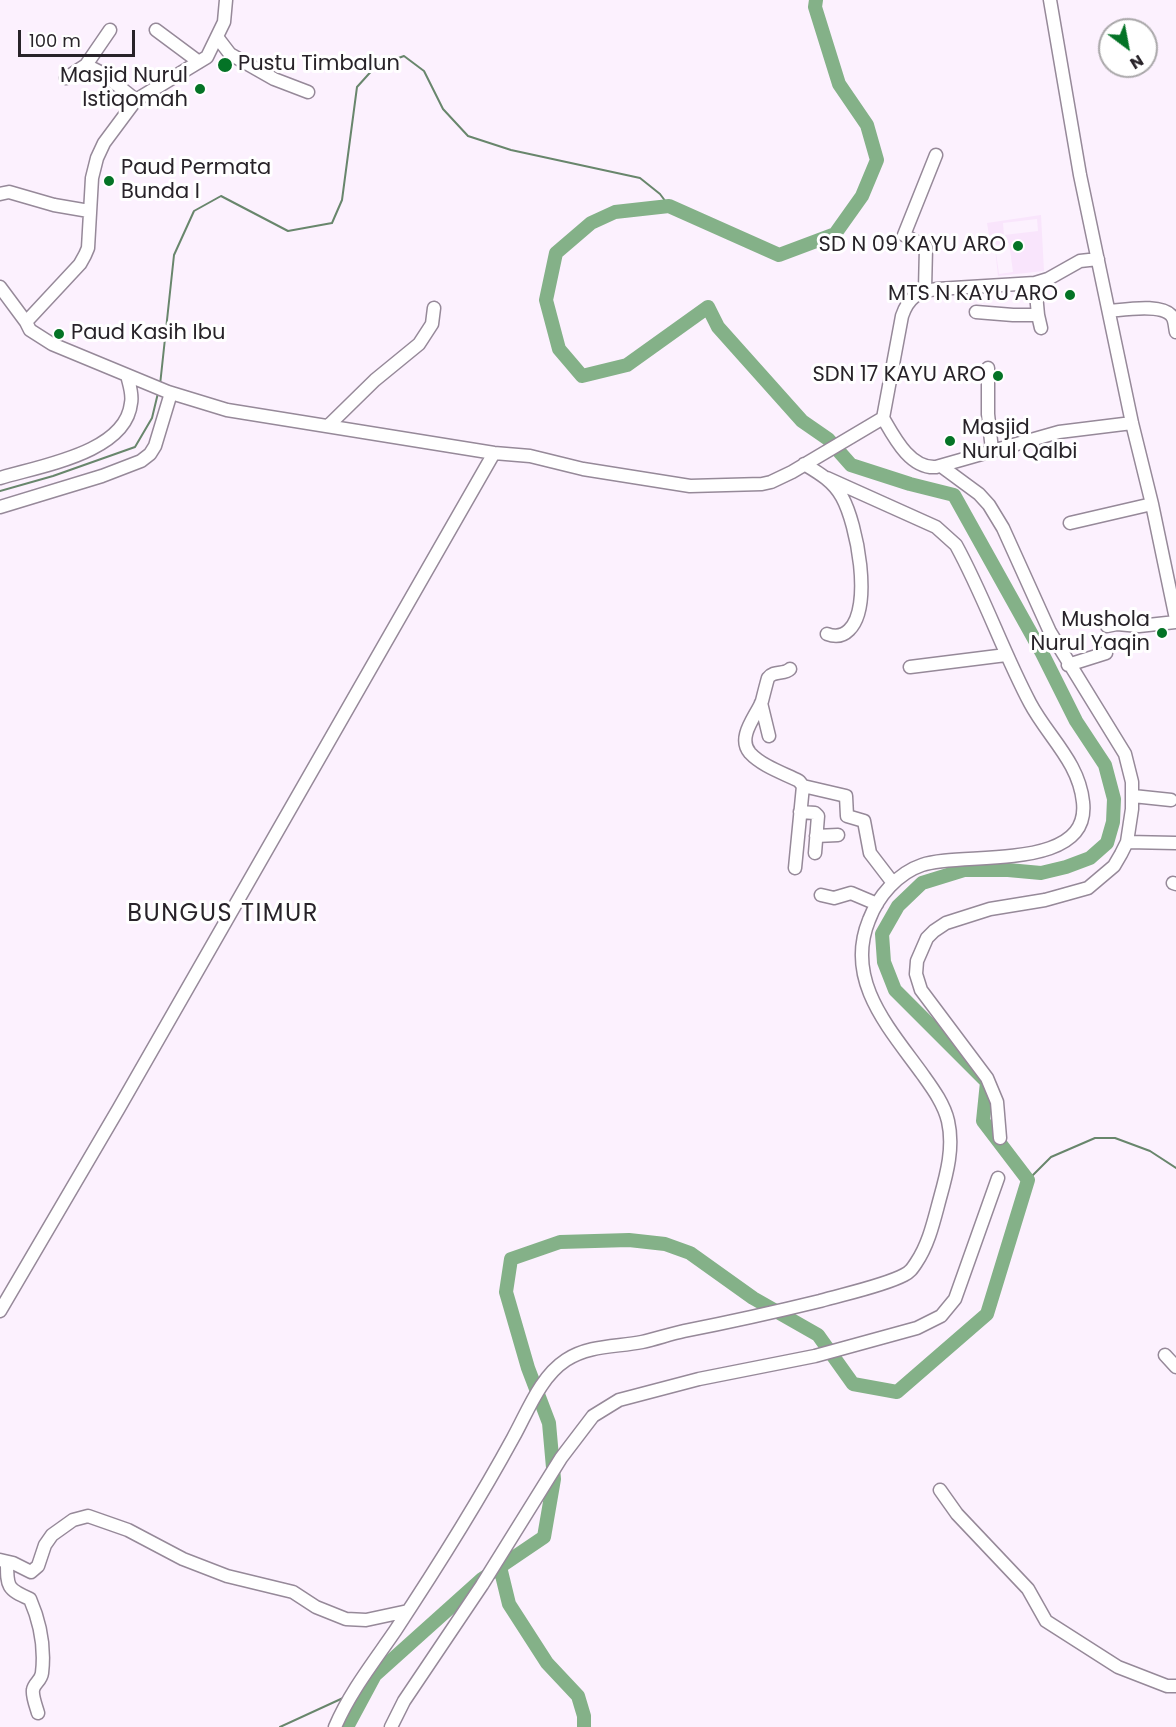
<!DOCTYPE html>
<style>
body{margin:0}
#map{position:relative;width:1176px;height:1727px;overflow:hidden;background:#fcf1fe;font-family:Poppins,sans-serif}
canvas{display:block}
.north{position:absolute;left:1098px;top:18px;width:60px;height:60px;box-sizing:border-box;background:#fff;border:2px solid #a9a7a9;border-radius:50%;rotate:148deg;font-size:16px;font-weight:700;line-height:24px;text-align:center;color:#282329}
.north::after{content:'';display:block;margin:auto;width:21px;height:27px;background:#047326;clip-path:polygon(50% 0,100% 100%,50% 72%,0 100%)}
.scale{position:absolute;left:18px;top:30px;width:117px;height:27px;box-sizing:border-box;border:3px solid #282329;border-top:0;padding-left:8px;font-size:18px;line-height:21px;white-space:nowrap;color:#282329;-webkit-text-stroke:4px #fff;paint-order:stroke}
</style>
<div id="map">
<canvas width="1176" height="1727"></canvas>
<div class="north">N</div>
<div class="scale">100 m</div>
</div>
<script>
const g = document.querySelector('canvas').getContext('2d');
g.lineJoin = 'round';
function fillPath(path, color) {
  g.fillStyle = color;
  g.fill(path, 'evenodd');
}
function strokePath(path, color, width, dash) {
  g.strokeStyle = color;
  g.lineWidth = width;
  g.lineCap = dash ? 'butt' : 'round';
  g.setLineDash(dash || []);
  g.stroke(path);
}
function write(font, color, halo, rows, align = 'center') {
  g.font = font + ' Poppins,sans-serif';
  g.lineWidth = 6;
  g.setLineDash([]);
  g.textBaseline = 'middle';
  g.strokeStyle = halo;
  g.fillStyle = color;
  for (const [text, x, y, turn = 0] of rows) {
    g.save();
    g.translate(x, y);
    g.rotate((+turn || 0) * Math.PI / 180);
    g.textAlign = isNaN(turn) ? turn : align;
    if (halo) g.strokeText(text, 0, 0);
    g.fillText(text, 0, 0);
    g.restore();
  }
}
const built = new Path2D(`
 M1041,215L1044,271L998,276L995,248H991L987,223ZM1037,219L1038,231L1004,235L1003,223ZM1009,243L1013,272L999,274L995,245Z`);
const stream = new Path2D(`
 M160,385L174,255L194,211L221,196L288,231L332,223L342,200L357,87L376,66L404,56L424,71L443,109L468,136L511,150L640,178L660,194L669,206
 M0,491L53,476L135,447L152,418L158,393
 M1028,1180L1051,1157L1095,1138H1115L1150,1151L1176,1168
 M362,1690L369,1687
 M280,1727L343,1698`);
const river = new Path2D(`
 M500,1567L509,1604L547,1663L578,1696L584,1716V1727
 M347,1727L375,1675L482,1579L544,1537L554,1479L549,1423L528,1368L506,1292L511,1259L560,1242L629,1240L665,1244L690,1253L753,1298L818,1335L853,1384L897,1392L987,1314L1028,1180L983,1121L987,1082L895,990L884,962L882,934L898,906L922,883L964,870H1008L1041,873L1066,867L1090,858L1107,843L1113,822L1114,799L1105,765L1076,721L1042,653L954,495L910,484L851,465L828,439L802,421L718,327L708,307L627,365L582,376L559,349L546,300L556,253L591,223L615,212L669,206L779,255L835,234L862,196L877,160L867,125L839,84L815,7L816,0`);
const minor = new Path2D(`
 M226,0L224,22L207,57L136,100L104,143L97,158L92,178L88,248L85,255L80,264L26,322L30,330L52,344L168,392L227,410L494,453L530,456L583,469L690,486L762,484L771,482L792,472L883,418
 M1050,0L1080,175L1132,423L1152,504L1176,619
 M110,30L86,65L102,73L136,100
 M156,30L199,62
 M217,37L230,54L274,79L308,92
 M66,78L86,65
 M0,194L9,192L54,205L89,211
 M1098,259L1080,261L1048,279L1035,283L937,289C918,291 908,298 902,316L883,418C894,437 910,469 936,467L1059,432L1132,423
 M0,287L26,322
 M925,290L926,247L904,235L936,155
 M1109,311C1123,310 1165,302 1173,318C1175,322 1175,328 1176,332
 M976,312L1013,315H1038L1035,283
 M1038,315L1041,328
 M988,368V414L992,450
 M328,426L375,380L419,344L432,324L434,308
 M804,464C819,473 833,481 842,497C857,524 873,607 849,630C843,636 835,637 827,634
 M941,466L979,494L989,505L1003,528L1050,632L1125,754L1132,782V809L1127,842L1121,854L1114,866L1088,888L1045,900L990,909L946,923L934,931L927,938L917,961L916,974L921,990L987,1078L997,1102L1000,1138
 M0,478C39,466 126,453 131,403C133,394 129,384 127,375
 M0,507L102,476L141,461L150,454L155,446L171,393
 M1070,523L1152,504
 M1107,626L1117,624L1139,626L1176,622
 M1068,665L1106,653
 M910,667L1006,655
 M790,669C784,675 774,670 768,678C766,685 764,693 762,701C757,715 736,737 750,753C762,766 783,773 799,781L803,786L795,868
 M761,703L769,736
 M803,786L846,796L847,816L864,821L870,853L893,883
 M1133,796L1171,800
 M800,812L815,813L818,816L815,853
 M816,836L838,835
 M1127,842L1176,843
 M1173,883L1176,884
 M821,895L834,898L851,893L877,904
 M0,1311L119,1108L494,453
 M1165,1355L1176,1367
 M940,1490L957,1514L1028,1589L1046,1621L1118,1667L1167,1686H1176
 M0,1560L13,1563L31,1572L38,1566L45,1545L52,1535L73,1520L88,1516L128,1530L183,1559L227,1576L293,1592L316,1607L346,1619L366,1620L408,1611
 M7,1562C7,1587 7,1589 30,1599C40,1622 45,1648 42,1673C41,1681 34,1683 33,1690C32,1696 36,1706 38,1713
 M335,1727C350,1692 373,1663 395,1631C436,1569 477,1504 513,1438C528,1411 540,1377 566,1360C589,1345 616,1347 642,1342C656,1339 670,1334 684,1331C730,1322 775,1312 820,1301C844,1294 883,1286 904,1275C910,1272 912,1269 916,1263C929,1244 934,1220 940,1198C947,1173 954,1147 948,1121C944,1104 933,1089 923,1075C890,1029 844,981 869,920C878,896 898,873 922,865C962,851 1091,873 1083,802C1079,762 1048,737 1030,703C1003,652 984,596 956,545L936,527L827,478
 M391,1727L404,1701L482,1585L561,1458L593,1416L619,1400L699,1379L815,1356L917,1328L941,1316L955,1299L998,1178`);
const markers = [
 [225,65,8,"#047326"],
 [200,89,6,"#047326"],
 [109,181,6,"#047326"],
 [1018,246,6,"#047326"],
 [1070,295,6,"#047326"],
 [59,334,6,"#047326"],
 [998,376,6,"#047326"],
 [950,441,6,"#047326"],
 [1162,633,6,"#047326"]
];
const poiNames = [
 ["Pustu Timbalun",238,65,"left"],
 ["Masjid Nurul",188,77],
 ["Istiqomah",188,101],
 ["Paud Permata",121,169,"left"],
 ["Bunda I",121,193,"left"],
 ["SD N 09 KAYU ARO",1006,246],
 ["MTS N KAYU ARO",1058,295],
 ["Paud Kasih Ibu",71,334,"left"],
 ["SDN 17 KAYU ARO",986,376],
 ["Masjid",962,429,"left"],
 ["Nurul Qalbi",962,453,"left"],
 ["Mushola",1150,621],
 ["Nurul Yaqin",1150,645]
];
const quarterNames = [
 ["BUNGUS TIMUR",223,915]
];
fillPath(built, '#f9e5fc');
strokePath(stream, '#68866c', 2);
strokePath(river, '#84b188', 14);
strokePath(minor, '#968999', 15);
strokePath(minor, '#fff', 12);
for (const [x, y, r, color] of markers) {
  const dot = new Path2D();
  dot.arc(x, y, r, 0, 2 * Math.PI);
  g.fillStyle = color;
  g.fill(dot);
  strokePath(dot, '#fff', 2);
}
write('21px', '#282329', '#fff', poiNames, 'right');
g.letterSpacing = '1.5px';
write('24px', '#282329', '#fff', quarterNames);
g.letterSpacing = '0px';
</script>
